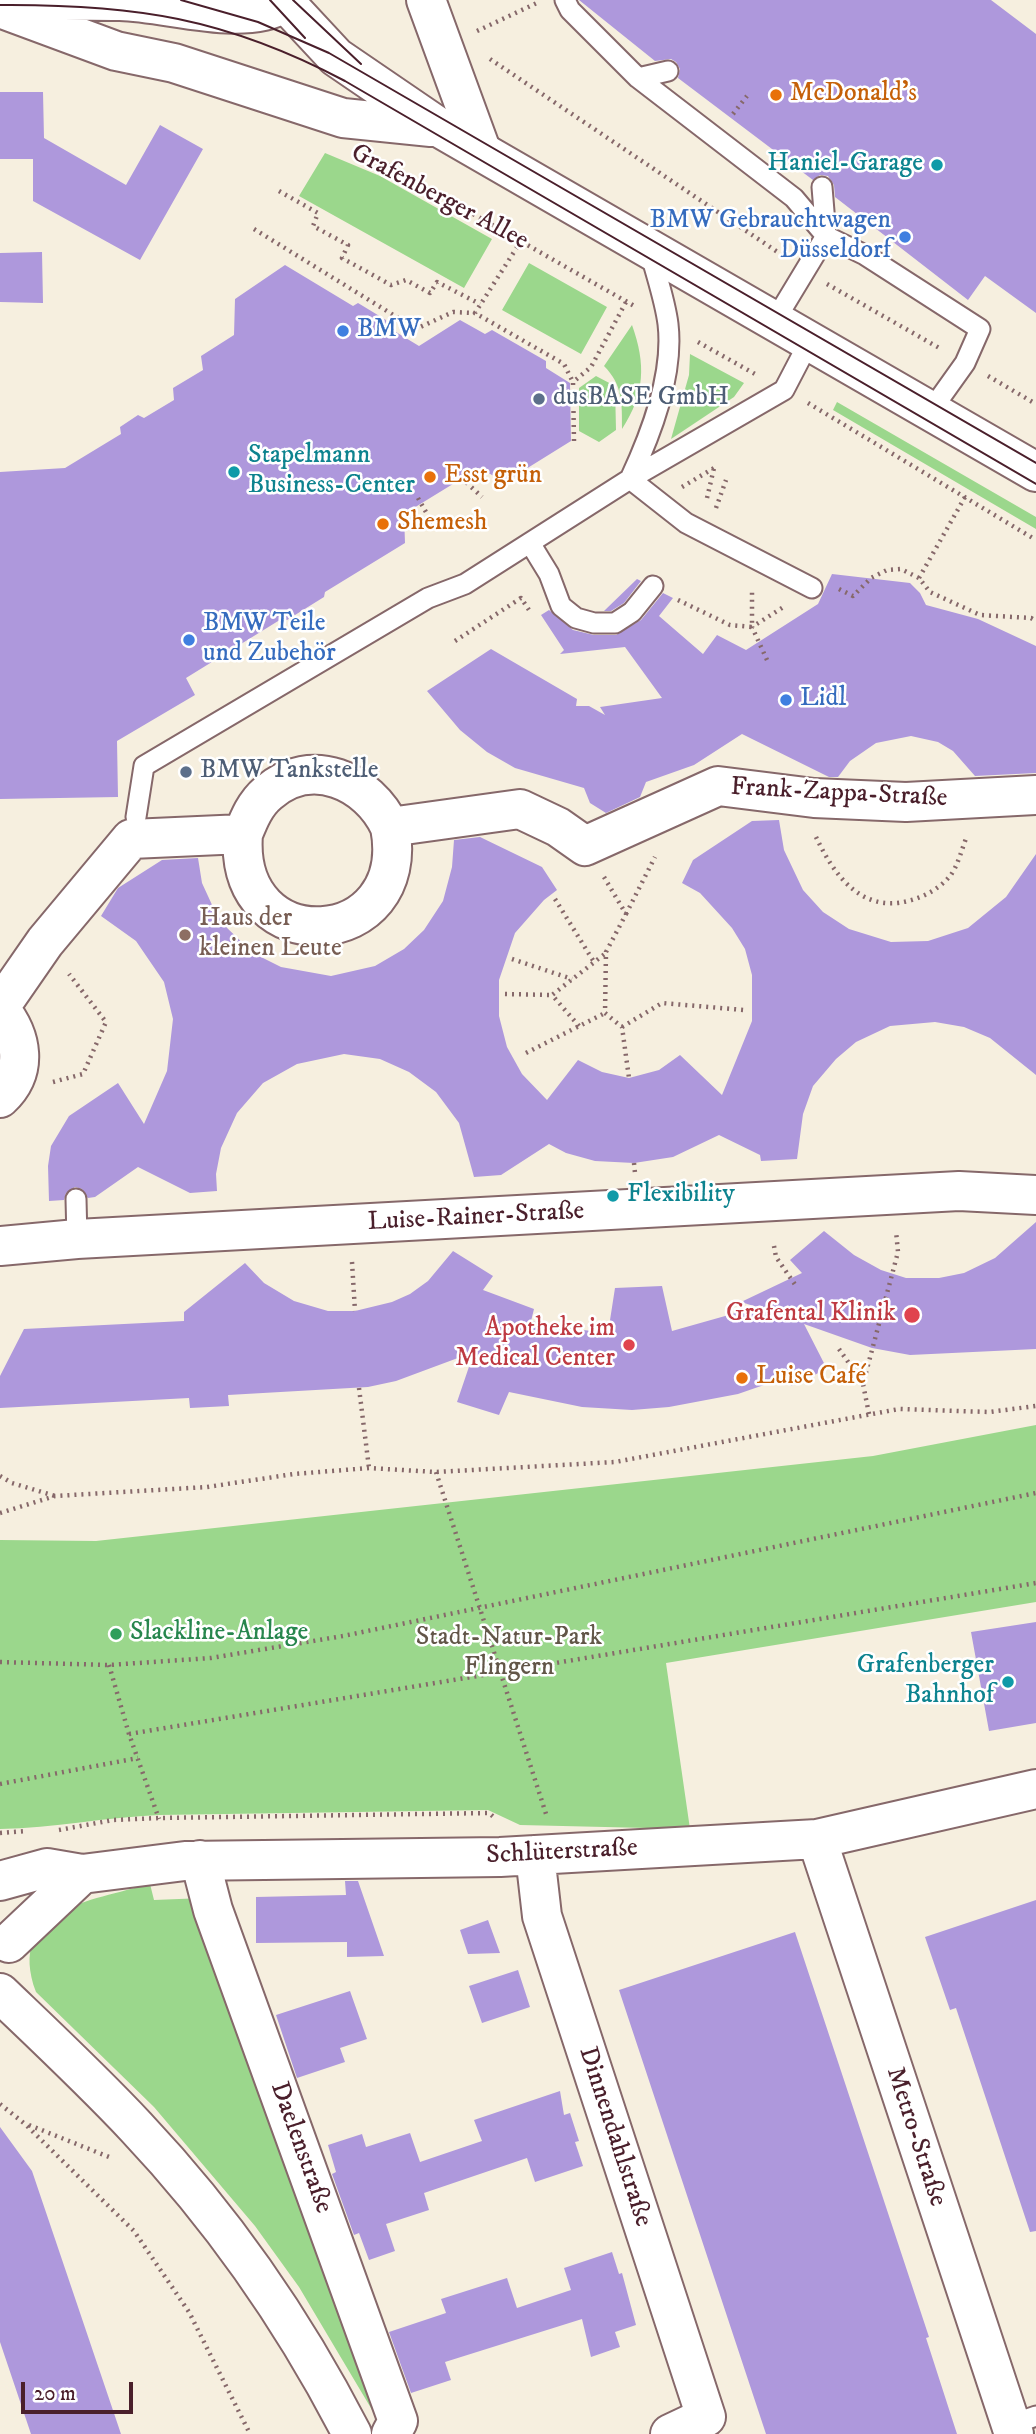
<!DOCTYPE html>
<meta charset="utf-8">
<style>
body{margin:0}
#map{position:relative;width:1036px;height:2434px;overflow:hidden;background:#f6efdf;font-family:"IM FELL DW Pica",serif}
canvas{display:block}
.scale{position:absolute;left:21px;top:2382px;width:112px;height:32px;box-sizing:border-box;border:4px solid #4a1f2b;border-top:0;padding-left:9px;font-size:21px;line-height:24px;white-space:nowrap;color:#4a1f2b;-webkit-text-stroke:5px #fff;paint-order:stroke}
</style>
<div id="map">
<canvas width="1036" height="2434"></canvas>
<div class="scale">20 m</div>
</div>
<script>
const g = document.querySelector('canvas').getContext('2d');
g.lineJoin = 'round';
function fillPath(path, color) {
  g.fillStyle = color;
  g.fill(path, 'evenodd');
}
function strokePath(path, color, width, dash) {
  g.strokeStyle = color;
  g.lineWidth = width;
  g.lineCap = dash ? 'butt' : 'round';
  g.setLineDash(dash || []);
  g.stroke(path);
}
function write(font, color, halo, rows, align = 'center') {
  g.font = font + ' "IM FELL DW Pica",serif';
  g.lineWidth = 5;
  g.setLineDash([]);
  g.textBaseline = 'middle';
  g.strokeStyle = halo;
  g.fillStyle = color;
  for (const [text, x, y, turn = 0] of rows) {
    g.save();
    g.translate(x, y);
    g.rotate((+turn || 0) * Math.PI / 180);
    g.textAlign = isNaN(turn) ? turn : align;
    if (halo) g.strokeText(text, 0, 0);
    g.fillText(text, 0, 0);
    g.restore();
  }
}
const green = new Path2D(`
 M325,153L380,176L492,239L464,288L299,196Z
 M529,263L607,307L581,354L502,310Z
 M632,325C646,364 645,394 622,429C622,404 623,385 604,366Z
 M690,354L744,383L734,397L671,439L689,375Z
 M596,376L615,386L616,430L599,442L579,431V388Z
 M837,402L1036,517V529L833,410Z
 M1036,1425V1602L666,1663L690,1829L520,1825L488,1810L159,1815C106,1817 54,1828 0,1829V1540L96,1541L873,1456Z
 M150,1884L154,1900L204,1898L381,2425L299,2287L255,2226L154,2107L36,1992C6,1909 90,1901 150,1884Z`);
const building = new Path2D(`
 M579,0H991L1036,34V313L985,276L968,300L835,197L834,185L828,176L820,175L813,180L678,78L680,69L676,62L671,59L655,61Z
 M0,92H43L44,138L126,185L160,125L203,149L140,260L33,201V159H0Z
 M42,252L43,303L0,302V253Z
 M285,265L353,306L358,303L386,320V326L419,346L460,320L485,334L492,330L546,361V368L570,383L571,441L505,482L479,468L404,514L405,543L325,592L324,597L287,620L283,618L186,678L195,695L117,741L118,797L0,799V472L65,468L121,434L120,427L138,415L144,418L174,400L173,388L203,370L201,356L234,335L235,299Z
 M832,574L910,583L920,593L926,605L978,619L1036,646V773L975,776L953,751L938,742L911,736L876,743L850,761L838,777H829L742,734L694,765L646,782L640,797L606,813L590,803L584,788L515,768L487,752L460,730L427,691L491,649L577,699L576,706H589L605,715L600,707L662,698L625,647L560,654L564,650L541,615L549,610L573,630L594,635H616L641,620L663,593L673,598L659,616L703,654L717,635L746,650L818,604Z
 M637,579L641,581L624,603L611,611H604Z
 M779,820L784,850L803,890L823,912L849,929L891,942L928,941L968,928L1006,897L1036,854V1075L990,1038L964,1027L935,1022L890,1026L856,1042L836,1059L813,1086L803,1114L797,1159L761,1161L760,1155L719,1135L673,1157L634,1163L595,1161L566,1153L549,1144L501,1175L474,1177L459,1123L436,1092L409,1072L380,1059L344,1054L297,1064L263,1083L237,1113L221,1148L216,1174L217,1191L190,1193L138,1167L95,1197L88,1198L82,1189L75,1187L66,1193L64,1200L49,1201L48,1166L51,1146L69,1116L118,1083L144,1124L167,1071L173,1019L164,982L136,941L101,916L118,888L162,860L198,858L202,883L213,907L224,925L253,953L281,967L331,976L375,966L404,949L424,930L443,901L452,867L454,840L480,837L542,867L557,890L544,900L515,933L499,980V1016L507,1047L522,1074L547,1100L578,1060L602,1072L629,1078L659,1070L680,1055L722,1095L752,1021V975L745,949L732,928L700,893L682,883L693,860L752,821Z
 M1036,1222V1349L910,1355L872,1348L804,1324L827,1369L791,1386L787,1377L738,1394L669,1407L632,1410L582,1407L509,1392L499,1415L457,1402L474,1352L396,1381L368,1387L228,1395L229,1406L190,1408L189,1398L0,1408V1376L24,1329L184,1321V1312L245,1263L264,1283L294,1301L328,1311H355L392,1302L410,1294L428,1281L453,1251L493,1276L483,1290L534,1309L531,1321L567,1328L608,1333L615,1288L662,1286L672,1331L757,1307L741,1302L802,1273L790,1260L824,1231L854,1255L881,1270L906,1278H939L964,1273L995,1258Z
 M1036,1622V1723L989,1731L971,1632Z
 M345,1881H358L384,1956L347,1957V1942L256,1943V1897L346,1895Z
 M1036,1900V2231L1030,2232L956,2008L950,2010L925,1937Z
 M488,1920L500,1953L468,1954L460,1930Z
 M795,1932L929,2337L926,2338L957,2434H766L619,1990Z
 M518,1970L530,2007L482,2023L469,1986Z
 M350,1991L367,2039L340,2048L345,2062L297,2078L276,2015Z
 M560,2091L564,2115L570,2113L579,2141L575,2142L583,2166L535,2182L527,2158L424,2193L429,2210L386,2224L395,2251L369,2260L359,2233L354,2235L332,2174L336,2172L328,2145L362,2134L366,2147L410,2133L420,2162L482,2141L474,2120Z
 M0,2127L32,2171L121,2434H31L0,2342Z
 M612,2252L619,2274L622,2273L636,2325L615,2332L620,2347L591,2357L582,2319L445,2362L451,2380L411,2393L389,2332L446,2313L441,2299L507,2278L517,2308L571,2290L564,2268Z`);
const path = new Path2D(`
 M477,31L539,2
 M490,59L782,255
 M733,114L747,96
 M382,162L636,307
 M279,191L318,213L313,226L348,245L342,258L391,285L406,280L430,293L437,282L480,304
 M254,229L416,329L453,312L475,313
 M521,241L475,313L564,364L573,382
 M827,284L941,349
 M698,342L755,374
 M988,376L1036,404
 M808,403L1036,540
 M574,441L573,382L591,367L626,302
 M456,473L482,497
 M682,487L714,468
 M418,498L435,528
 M707,498L714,468
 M716,508L726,480
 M919,578L965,497
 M839,589L853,596L871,578L887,570L901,569L919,578L930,592L980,615L1031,618L1036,621
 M678,600L730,625L752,627V590
 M455,641L521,598L531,613
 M767,660L752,627L785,606
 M816,837C834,875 861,913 908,901C924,897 939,889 950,876C958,866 962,848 967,836
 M604,877L626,914L606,952L605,1013L622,1027L629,1078
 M555,899L594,962
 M626,914L655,857
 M512,959L572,979
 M505,994L552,995
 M579,1026L552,995L606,953
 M622,1027L662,1003L744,1010
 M526,1053L605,1013
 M53,1082L83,1074L106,1022L69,974
 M634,1163L635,1173
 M774,1246L776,1257L796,1286
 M352,1262L355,1311
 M839,1349L863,1383
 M359,1388L369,1468
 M869,1414L863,1384L898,1252L896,1231
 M436,1472L547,1817
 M0,1476L12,1483L55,1496
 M0,1513L55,1496L207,1487L294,1474L369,1468L436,1472L615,1462L899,1409L989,1412L1036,1406
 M0,1662L109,1665L211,1658L343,1636L1036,1493
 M109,1665L129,1734L159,1819
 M129,1734L1036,1583
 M0,1784L138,1758
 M59,1830L113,1820L159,1818L489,1813L496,1819
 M0,1833L26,1831
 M0,2104L25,2124L134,2231L189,2312L250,2434
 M29,2125L109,2157`);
const lane = new Path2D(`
 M565,0L570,10L638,78L794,198L826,236L865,255L980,329L965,363L930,412
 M638,78L668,71
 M774,322L826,236L822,187
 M630,479C651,434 674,375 668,324C665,300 656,275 650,251
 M630,479L686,523L812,588
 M530,543L549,574L561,606L576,618L594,623H615L632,612L653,586
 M136,817L144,766L428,598L465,584L630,479L784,390L809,342
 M76,1199L77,1239
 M1010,2425L1036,2416`);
const street = new Path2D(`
 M426,0L481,150
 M243,834C233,964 414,952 390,827
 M0,1007L45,942L131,839L243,834C249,819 255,804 268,793C311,755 369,781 390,827L520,809L558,827L585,846L718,786L814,798L906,802L1036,795
 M0,1009C22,1036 29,1071 0,1098
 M0,1246L77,1239L959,1191L1036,1195
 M817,1839L1014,2434
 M535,1855L542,1916L706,2417L670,2434
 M200,1860L213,1910L398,2421L391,2434
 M0,1881L47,1868L82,1874L185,1861L500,1857L817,1839L1036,1789
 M9,1943L82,1874
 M0,1993C46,2037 93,2081 136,2127C222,2218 295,2323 352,2434`);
const secondary = new Path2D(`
 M283,0L336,57L440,128L1036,472
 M6,2C44,1 82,0 120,1C169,2 241,28 285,3
 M0,8L116,51L174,63L343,118L431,127`);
const tram = new Path2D(`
 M181,0L258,22L329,53L1036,463
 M270,0L305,38
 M293,0L361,64
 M0,5C134,4 226,18 345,81L1036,484`);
const markers = [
 [776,95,7,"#e8710a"],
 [937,165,7,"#0f9aa8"],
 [905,237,7,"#3f7fe0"],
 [343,331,7,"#3f7fe0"],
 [539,399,7,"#5c6f8a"],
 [234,472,7,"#0f9aa8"],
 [430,477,7,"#e8710a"],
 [383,524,7,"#e8710a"],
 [189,640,7,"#3f7fe0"],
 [786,700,7,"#3f7fe0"],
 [186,772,7,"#5c6f8a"],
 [185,935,7,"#8d6e63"],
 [613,1196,7,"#0f9aa8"],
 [912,1315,9,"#e0444e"],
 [629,1345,7,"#e0444e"],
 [742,1378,7,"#e8710a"],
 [116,1634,7,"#2e9e5b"],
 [1008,1682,7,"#0f9aa8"]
];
const foodNames = [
 ["McDonald's",790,95],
 ["Esst grün",444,477],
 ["Shemesh",397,524],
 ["Luise Café",756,1378]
];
const cultureNames = [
 ["Haniel-Garage",923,165],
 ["Stapelmann",248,457,"left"],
 ["Business-Center",248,487,"left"],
 ["Flexibility",627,1196,"left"],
 ["Grafenberger",994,1667],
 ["Bahnhof",994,1697]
];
const streetNames = [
 ["Grafenberger Allee",439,198,28],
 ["Frank-Zappa-Straße",839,794,3],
 ["Luise-Rainer-Straße",476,1218,-3],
 ["Schlüterstraße",562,1853,-3],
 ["Dinnendahlstraße",614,2137,72],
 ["Metro-Straße",915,2137,72],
 ["Daelenstraße",300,2148,70]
];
const shopNames = [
 ["BMW Gebrauchtwagen",891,222,"right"],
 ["Düsseldorf",891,252,"right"],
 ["BMW",357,331],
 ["BMW Teile",203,625],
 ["und Zubehör",203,655],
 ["Lidl",800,700]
];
const serviceNames = [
 ["dusBASE GmbH",553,399],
 ["BMW Tankstelle",200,772]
];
const educationNames = [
 ["Haus der",199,920],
 ["kleinen Leute",199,950]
];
const healthNames = [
 ["Grafental Klinik",896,1315],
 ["Apotheke im",615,1330],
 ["Medical Center",615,1360]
];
const leisureNames = [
 ["Slackline-Anlage",130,1634]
];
const parkNames = [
 ["Stadt-Natur-Park",509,1639],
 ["Flingern",509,1669]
];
fillPath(green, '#9bd78c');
fillPath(building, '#ae98dc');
strokePath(lane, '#86686a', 23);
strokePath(street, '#86686a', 42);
strokePath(secondary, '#86686a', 42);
strokePath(path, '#86686a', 4.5, [2, 5]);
strokePath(lane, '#fff', 19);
strokePath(street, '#fff', 38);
strokePath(secondary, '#fff', 38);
strokePath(tram, '#4a1f2b', 2);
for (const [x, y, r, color] of markers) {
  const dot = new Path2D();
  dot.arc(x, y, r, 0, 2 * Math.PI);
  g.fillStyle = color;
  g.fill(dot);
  strokePath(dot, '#fff', 2.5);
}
write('26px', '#c56008', '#fff', foodNames, 'left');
write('26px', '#0d838f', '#fff', cultureNames, 'right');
write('26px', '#4a1f2b', '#fff', streetNames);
write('26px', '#366cbe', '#fff', shopNames, 'left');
write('26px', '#4e5e75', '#fff', serviceNames, 'left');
write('26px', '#785e54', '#fff', educationNames, 'left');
write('26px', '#be3a42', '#fff', healthNames, 'right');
write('26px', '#27864d', '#fff', leisureNames, 'left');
write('26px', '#625648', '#fff', parkNames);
</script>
